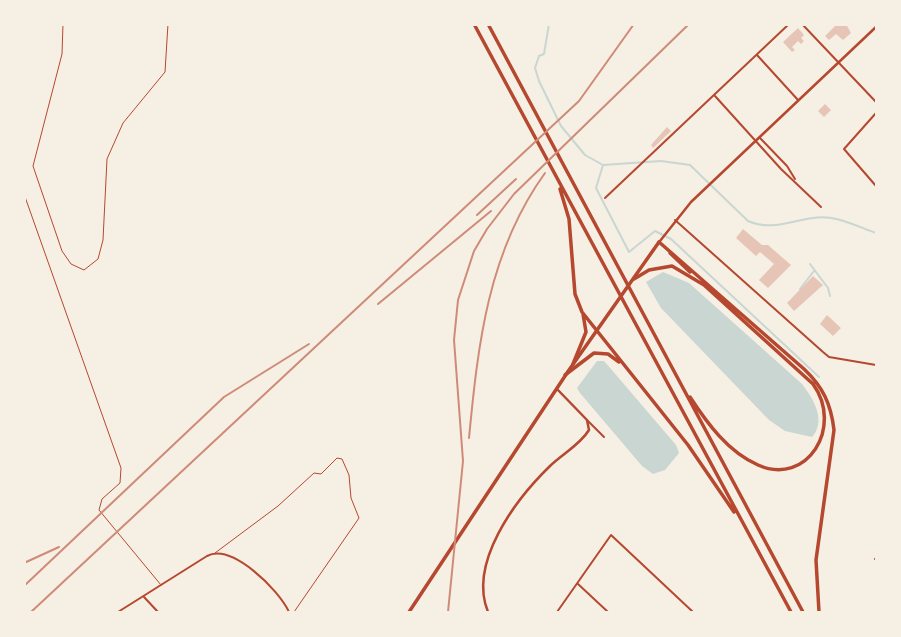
<!DOCTYPE html>
<style>
body{margin:0}
#map{position:relative;width:901px;height:637px;overflow:hidden;background:#f6efe4;font-family:"Zilla Slab",serif}
canvas{display:block}
.frame{position:absolute;inset:0;border:26px solid #f6efe4;pointer-events:none}
</style>
<div id="map">
<canvas width="901" height="637"></canvas>
<div class="frame"></div>
</div>
<script>
const g = document.querySelector('canvas').getContext('2d');
g.lineJoin = 'round';
function fillPath(path, color) {
  g.fillStyle = color;
  g.fill(path, 'evenodd');
}
function strokePath(path, color, width, dash) {
  g.strokeStyle = color;
  g.lineWidth = width;
  g.lineCap = dash ? 'butt' : 'round';
  g.setLineDash(dash || []);
  g.stroke(path);
}
const water = new Path2D(`
 M663,272L689,283L802,384C813,398 827,421 812,437L785,431L769,420L661,308L646,282Z
 M597,361H604L611,369L676,445L679,453L665,470L653,474L642,466L580,393L577,388Z`);
const stream = new Path2D(`
 M549,24L544,54L539,56L535,68L539,81L561,126L585,155L603,165L661,161L690,165L748,221C771,231 790,221 813,218C836,214 855,226 876,233
 M603,165L596,188L629,252L655,231L671,239L819,377
 M810,264L828,288L830,296
 M800,289L814,271`);
const building = new Path2D(`
 M837,24H846L851,33L843,40L836,34L829,40L825,36Z
 M798,28L804,35L801,38L804,41L801,44L798,41L792,47L795,50L792,52L783,42Z
 M825,104L831,110L824,117L818,111Z
 M667,127L671,131L653,148L651,145Z
 M743,229L762,245H768L791,265L768,288L759,280L774,264L760,252L756,256L736,238Z
 M813,276L823,285L794,311L787,303Z
 M827,315L841,328L833,336L820,324Z`);
const path = new Path2D(`
 M63,24L62,54L33,166L62,251L71,264L84,270L98,259L103,240L107,159L123,123L165,72L168,24`);
const service = new Path2D(`
 M24,194L121,468L120,483L102,499L99,510L161,585
 M215,553L278,506L314,473L321,474L337,458L342,459L349,475L351,498L359,518L294,612`);
const minor = new Path2D(`
 M802,24L876,102
 M757,55L798,100
 M715,96L781,169L821,207
 M876,113L844,149L876,186
 M760,138L787,166L795,179
 M605,198L789,24
 M588,421L604,437
 M875,559L876,558
 M578,584L608,612
 M144,597L158,612
 M557,612L611,535L693,612`);
const tertiary = new Path2D(`
 M675,220L823,352L829,357L876,365
 M118,612L207,556C232,543 279,590 289,612`);
const secondary = new Path2D(`
 M488,612C468,563 515,500 550,466C562,454 580,445 589,430L587,420L557,389`);
const primary = new Path2D(`
 M660,241L691,202L876,27`);
const trunk = new Path2D(`
 M409,612L569,370L659,242`);
const motorway = new Path2D(`
 M474,24L791,612
 M488,24L803,612
 M560,189L569,219L575,294L582,312L688,445L734,512
 M659,242L804,369C823,387 831,404 834,430L816,560L819,612
 M670,253L690,272
 M634,279L649,270L672,266L704,285L813,384C844,427 807,487 758,465C728,452 707,423 690,397
 M573,364L586,332L583,314
 M565,375L594,353L608,354L619,362`);
const rail = new Path2D(`
 M477,215L516,179
 M378,304L491,211
 M469,438C478,344 488,252 545,173
 M24,563L59,547
 M24,586L224,397L309,344
 M31,612L579,101L634,24
 M448,612L463,461L454,340L458,300L474,251L487,229L514,194L689,24`);
fillPath(water, '#c9d6d2');
strokePath(stream, '#c9d6d2', 2);
fillPath(building, '#e6c5b7');
strokePath(path, '#b5482f', 1);
strokePath(service, '#b5482f', 1);
strokePath(minor, '#b5482f', 2);
strokePath(tertiary, '#b5482f', 2);
strokePath(secondary, '#b5482f', 2.5);
strokePath(primary, '#b5482f', 2.5);
strokePath(trunk, '#b5482f', 3.5);
strokePath(motorway, '#b5482f', 3.5);
strokePath(rail, '#cf8b77', 2);
</script>
